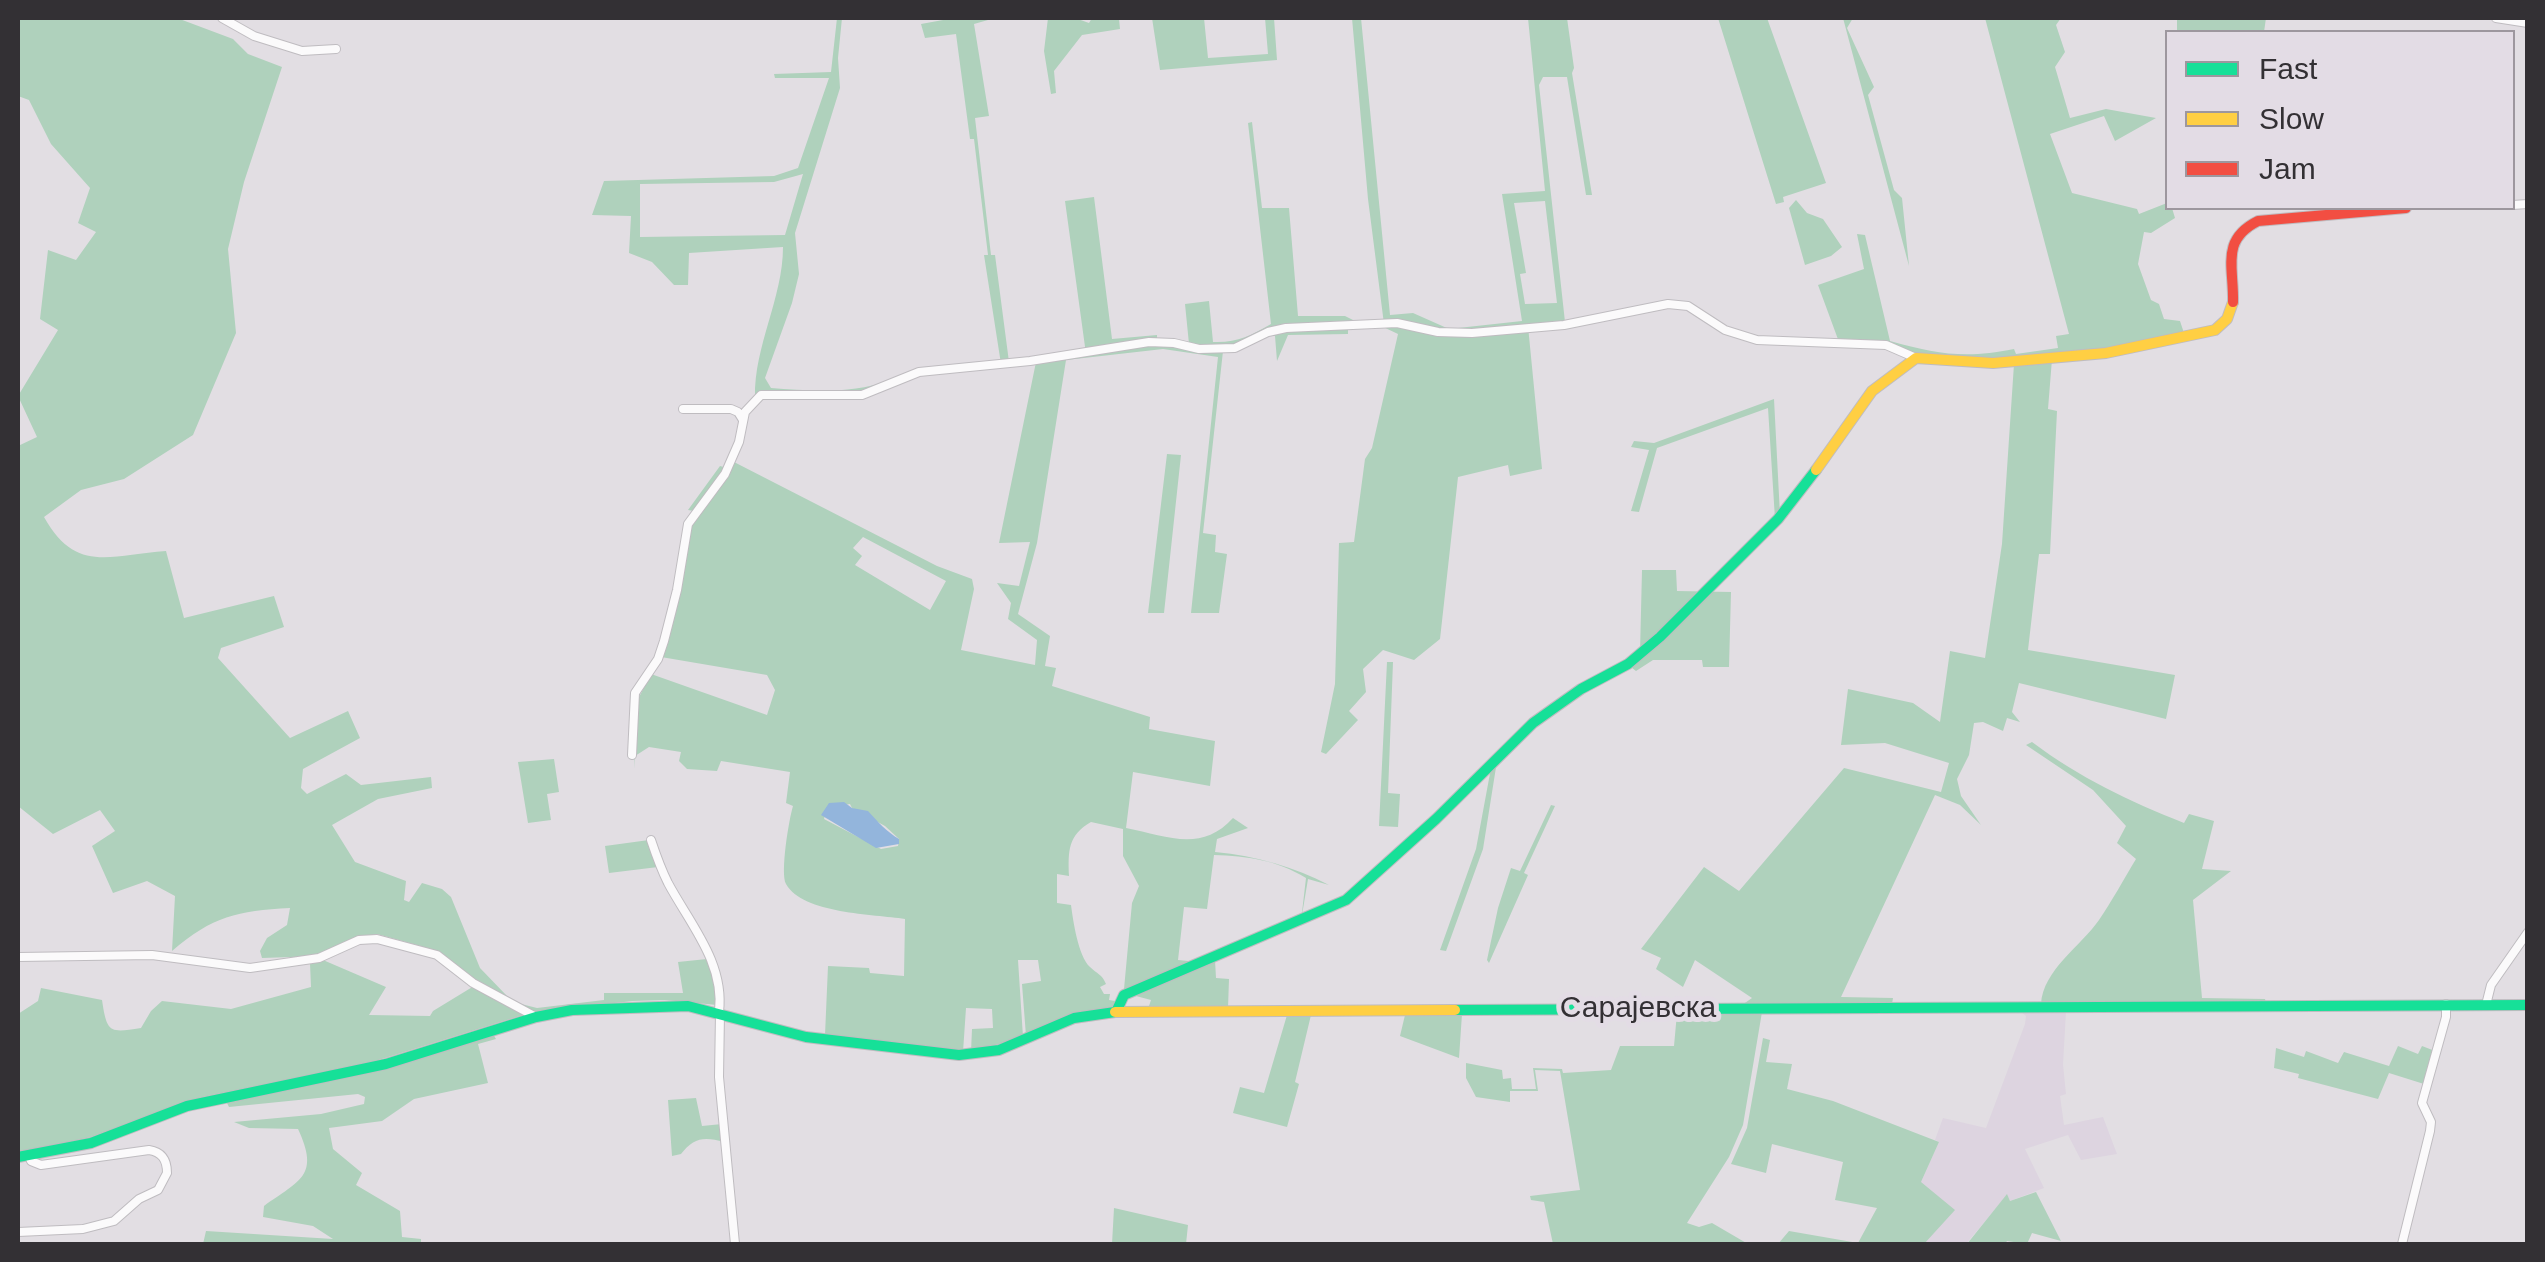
<!DOCTYPE html>
<meta charset="utf-8">
<style>
body{margin:0}
#map{position:relative;width:2545px;height:1262px;overflow:hidden;background:#e2dee3;font-family:Helvetica,sans-serif}
canvas{display:block}
.frame{position:absolute;inset:0;border:20px solid #333034;pointer-events:none}
.legend{position:absolute;left:2165px;top:30px;width:350px;height:180px;box-sizing:border-box;background:#e3dce5;border:2px solid #9d979e;margin:0;padding:12px 18px;list-style:none;font-size:30px;color:#333034}
.legend li{display:flex;align-items:center;gap:20px;height:50px}
.legend b{width:50px;border:2px solid #9d979e}
</style>
<div id="map">
<canvas width="2545" height="1262"></canvas>
<div class="frame"></div>
<ul class="legend">
<li><b style="height:12px;background:#16e098"></b>Fast</li>
<li><b style="height:12px;background:#ffcf43"></b>Slow</li>
<li><b style="height:12px;background:#f24e42"></b>Jam</li>
</ul>
</div>
<script>
const g = document.querySelector('canvas').getContext('2d');
g.lineJoin = 'round';
function fillPath(path, color) {
  g.fillStyle = color;
  g.fill(path, 'evenodd');
}
function strokePath(path, color, width, dash) {
  g.strokeStyle = color;
  g.lineWidth = width;
  g.lineCap = dash ? 'butt' : 'round';
  g.setLineDash(dash || []);
  g.stroke(path);
}
function write(font, color, halo, rows, align = 'center') {
  g.font = font + ' Helvetica,sans-serif';
  g.lineWidth = 10;
  g.setLineDash([]);
  g.textBaseline = 'middle';
  g.strokeStyle = halo;
  g.fillStyle = color;
  for (const [text, x, y, turn = 0] of rows) {
    g.save();
    g.translate(x, y);
    g.rotate((+turn || 0) * Math.PI / 180);
    g.textAlign = isNaN(turn) ? turn : align;
    if (halo) g.strokeText(text, 0, 0);
    g.fillText(text, 0, 0);
    g.restore();
  }
}
const built = new Path2D(`
 M2021,1012H2066L2063,1064L2066,1094L2060,1096L2064,1125L2103,1117L2117,1154L2081,1160L2068,1135L2025,1149L2044,1188L2010,1201L2007,1195L1966,1244H1924L1921,1182L1939,1142L1935,1140L1943,1118L1986,1128L2025,1024L2026,1016Z`);
const green = new Path2D(`
 M18,18H177L233,39L248,54L282,67L244,182L228,249L236,333L193,435L124,479L81,490L44,517C76,574 109,555 166,551L184,618L274,596L284,627L221,648L218,658L290,738L348,711L360,738L303,769L301,788L307,794L346,774L361,785L431,777L432,788L378,799L332,825L355,862L406,881L404,900L409,902L422,883L442,889L451,897L480,968L507,996L521,1004L537,1008L604,1000V993H683L678,962L707,959L716,981L717,1005L665,1000L633,1001L534,1012L474,981L431,949L377,934L346,941L320,956L262,958L260,951L267,938L287,925L290,908C237,911 213,916 172,951L175,896L147,881L113,893L92,846L115,831L100,810L53,834L18,806V446L37,437L18,396L58,330L40,319L48,250L76,260L96,232L78,223L90,188L51,144L29,100L18,96Z
 M837,18H842L838,58L840,88L795,233L799,274L792,303L765,378L771,388C809,391 852,394 888,381L874,392L755,397C754,346 783,298 783,247L689,253L688,285H674L652,262L629,253L631,216L592,215L604,181L774,176L798,168L829,78H775L774,74L831,72ZM803,174L785,235L640,237V184L774,182Z
 M954,18H995L974,24L989,116L975,118L991,255H995L1009,362L1001,364L984,255H988L974,139H970L956,34L925,38L921,24Z
 M1048,18H1075L1089,23L1092,18H1125L1119,19L1120,29L1082,35L1054,71L1056,93L1051,94L1044,51Z
 M1152,18H1204L1208,58L1268,54L1265,18H1274L1277,60L1160,70Z
 M1352,18H1361L1390,315L1413,313L1449,329L1522,321L1502,194L1545,191L1528,18H1567L1574,68L1572,73L1592,195H1586L1567,77H1543L1539,85L1565,322L1528,326L1542,469L1510,476L1508,465L1458,477L1440,639L1414,660L1383,650L1363,669L1366,692L1349,711L1358,720L1326,754L1321,752L1335,684L1339,543L1354,542L1365,459L1372,448L1398,334L1379,325L1384,324L1368,199ZM1545,201L1557,303L1525,304L1520,274L1526,273L1514,203Z
 M1718,18H1767L1826,183L1783,197L1784,202L1776,204Z
 M1843,18H1853L1847,28L1874,87L1868,95L1894,190L1902,198L1909,266Z
 M1985,18H2061L2056,25L2065,52L2055,67L2070,118L2106,109L2156,118L2115,141L2104,116L2050,134L2072,193L2137,209L2139,214L2167,203L2168,208H2172L2175,218L2151,233L2144,232L2138,264L2151,300L2159,304L2164,319L2180,321L2185,336L2136,348L1984,362L1920,356L1890,345L1839,342L1818,285L1864,269L1857,234L1865,235L1890,341C1936,354 1966,359 2014,349L2016,354L2058,348L2056,336L2069,334Z
 M2177,18H2266L2264,32H2177Z
 M1252,122L1262,208H1289L1298,316H1345L1361,324L1348,328V334L1288,335L1277,361L1275,336H1264L1223,351L1203,533L1216,535L1215,552L1227,554L1219,613H1191L1218,357L1163,349L1066,360L1037,543L1018,614L1050,636L1045,666L1056,668L1052,686L1150,717L1149,729L1215,741L1210,786L1133,772L1126,828C1167,836 1201,853 1233,818L1248,828L1217,839L1215,852C1257,856 1294,867 1329,885L1308,879L1301,921L1306,878C1277,860 1247,856 1214,855L1207,909L1184,907L1178,960L1199,962L1134,989H1124L1132,903L1139,886L1123,856V829L1091,822C1068,835 1068,851 1069,876L1057,874V903L1071,905C1073,920 1078,956 1090,967C1097,974 1102,974 1106,984L1100,987L1104,994H1110L1109,1000L1115,1001L1112,1009L1026,1036L1022,984L1041,981L1038,960H1018L1023,1037L971,1052L972,1029L993,1028L992,1009L966,1008L963,1052L825,1035L828,966L869,968L870,973L904,976L905,919C874,914 803,914 786,884C780,873 789,819 793,806L786,803L790,772L721,761L717,771L687,769L679,761L681,752L649,747L635,756L634,769L636,703L651,674L767,715L775,690L767,675L661,657C679,609 682,560 694,511L688,510L720,466L727,468L734,462L937,566L972,579L974,589L961,650L1035,665L1037,640L1008,619L1011,603L997,583L1019,586L1030,542L999,543L1036,362L1086,354L1065,201L1094,197L1112,339L1157,335V341L1189,344L1185,304L1209,301L1213,342C1237,343 1250,336 1271,324L1248,123ZM863,537L946,581L930,610L855,565L862,556L853,548ZM850,804L852,808L885,826L899,839L898,846L881,849L824,819L827,808Z
 M1796,200L1807,213L1823,219L1842,247L1831,256L1805,265L1789,208Z
 M2052,359L2048,409L2057,411L2050,554H2039L2028,650L2175,675L2166,719L2019,683L2012,712L2020,722L2007,718L2003,731L1983,722L1974,723L1969,755L1957,779L1961,796L1981,825L1960,805L1935,795L1841,997L1893,998L1892,1004L1742,1005L1752,998L1695,960L1683,987L1656,969L1661,958L1641,949L1704,867L1739,891L1844,768L1941,792L1949,763L1885,743L1841,745L1848,689L1913,703L1940,722L1950,651L1985,658L2002,544L2014,364Z
 M1774,399L1780,515L1775,519L1768,408L1657,448L1639,512L1631,511L1649,450L1631,447L1634,441L1654,443Z
 M1167,454L1181,455L1164,613H1148Z
 M1642,570H1676L1677,591L1731,592L1729,667H1703L1702,660H1653L1636,671L1627,664L1640,653Z
 M1387,662H1393L1388,793L1400,794L1398,827L1379,826Z
 M2032,742C2080,778 2129,801 2184,823L2189,814L2214,821L2202,869L2231,871L2193,900L2202,998L2265,999L2266,1003L2041,1004C2043,970 2081,946 2099,920C2112,901 2124,879 2136,859L2117,843L2126,826L2093,790L2026,745Z
 M554,759L559,792L547,794L551,820L528,823L518,762Z
 M1497,761L1483,849L1446,951L1440,950L1476,849L1491,768Z
 M1551,805L1555,806L1524,873L1528,875L1489,963L1487,960L1498,908L1511,868L1520,871Z
 M649,840L658,867L609,873L605,846Z
 M323,960L386,987L369,1015L430,1016L433,1011L474,986L523,1015L369,1063L203,1097L91,1137L18,1153V1014L38,1001L41,988L102,1000C107,1033 109,1033 141,1028L151,1011L162,1001L231,1009L311,987L310,963Z
 M1215,960L1216,978L1229,979L1228,1008L1148,1009L1151,1000L1136,996L1137,991Z
 M1762,1012L1743,1125L1729,1157L1687,1223L1699,1227L1712,1223L1748,1244H1553L1544,1202L1531,1200L1530,1196L1580,1190L1560,1071L1535,1070L1538,1091H1510V1102L1476,1097L1466,1078V1063L1502,1070L1503,1079L1511,1078L1512,1089H1536L1533,1068L1562,1069L1563,1073L1611,1070L1620,1046H1674L1677,1013Z
 M1462,1014L1459,1058L1400,1036L1405,1015Z
 M1287,1015H1311L1295,1082L1299,1084L1287,1127L1233,1113L1240,1087L1264,1093Z
 M493,1034L496,1039L478,1044L488,1083L414,1099L382,1121L329,1128L333,1149L362,1173L356,1185L400,1211L402,1237L421,1239V1244H203L206,1231L333,1239L313,1226L263,1217L264,1206C300,1180 320,1176 298,1129L249,1128L234,1122L321,1114L364,1104L365,1097L358,1094L229,1107L227,1103L377,1070Z
 M1763,1038L1770,1040L1766,1062L1792,1064L1787,1089L1833,1101L1939,1142L1921,1182L1955,1210L1924,1244H1778L1789,1231L1858,1243L1877,1208L1835,1200L1843,1162L1772,1144L1766,1173L1731,1164L1747,1128Z
 M2398,1046L2418,1054L2422,1046L2435,1051L2424,1084L2389,1073L2378,1099L2298,1078L2299,1074L2274,1068L2276,1048L2304,1057L2306,1051L2338,1063L2344,1052L2389,1066Z
 M696,1098L702,1126L722,1124L724,1142C704,1136 693,1138 681,1154L672,1156L668,1100Z
 M2036,1192L2061,1241L2032,1233L2027,1244L2007,1241L2005,1244H1967L2007,1194L2010,1201Z
 M1114,1208L1188,1225L1186,1244H1112Z`);
const water = new Path2D(`
 M844,802L852,808L868,811C877,821 887,832 899,839V844L876,848L821,815L829,803Z`);
const street = new Path2D(`
 M222,18L254,36L302,51L336,49
 M2496,18L2528,23
 M2512,205L2528,204
 M683,409H731L738,412L743,420
 M632,755L635,693L658,659L664,641L677,590L688,524L725,474L739,442L745,412L761,395H862L919,372L1030,361L1149,342L1174,343L1199,349L1235,348L1268,332L1286,328L1397,323L1438,332L1472,333L1564,325L1668,304L1688,306L1725,330L1757,340L1886,345L1916,358
 M651,840C656,855 661,869 668,883C690,924 725,963 719,1012
 M18,957L152,955L250,968L319,958L359,940L377,939L437,955L473,983L536,1017
 M2486,1005L2491,985L2528,932
 M720,1013L719,1077L735,1244
 M18,1232L83,1229L114,1221L139,1199L158,1190L167,1173C167,1160 162,1152 149,1150L41,1165L31,1161L29,1156
 M2402,1244L2430,1131L2431,1122L2422,1103L2446,1017V1004`);
const fast = new Path2D(`
 M1455,1010L2528,1005
 M1116,1012L1124,995L1346,900L1436,819L1533,723L1581,689L1628,664L1660,637L1778,519L1816,470
 M18,1157L91,1143L187,1106L386,1064L536,1017L572,1010L688,1006L806,1037L959,1055L999,1050L1074,1018L1115,1012`);
const slow = new Path2D(`
 M1816,470L1872,391L1916,358L1993,363L2106,353L2215,330L2227,319L2233,302
 M1115,1012L1455,1010`);
const jam = new Path2D(`
 M2233,302C2234,267 2220,240 2258,221L2406,208`);
const streetNames = [
 ["Сарајевска",1638,1009]
];
fillPath(built, '#ddd4e0');
fillPath(green, '#afd1bc');
fillPath(water, '#93b5dc');
strokePath(street, '#bfbcc0', 10);
strokePath(fast, '#bfbcc0', 12);
strokePath(slow, '#bfbcc0', 12);
strokePath(jam, '#bfbcc0', 12);
strokePath(street, '#fbfafb', 8);
strokePath(fast, '#16e098', 10);
strokePath(slow, '#ffcf43', 10);
strokePath(jam, '#f24e42', 10);
write('30px', '#333034', '#e3dce5', streetNames);
</script>
